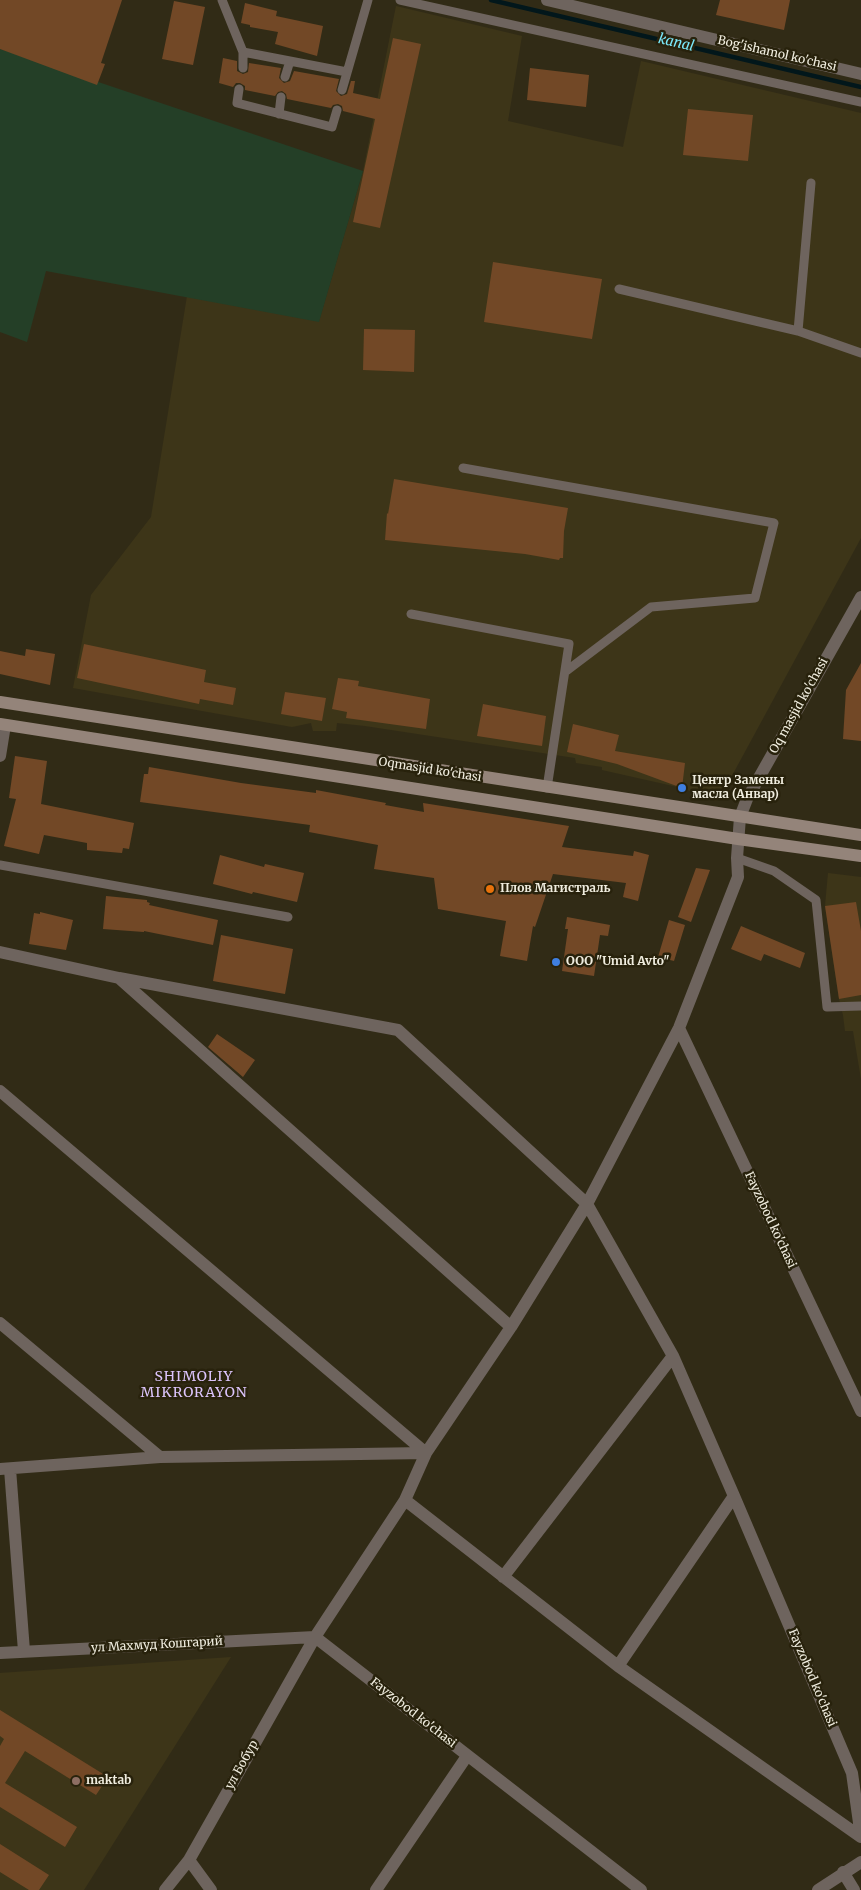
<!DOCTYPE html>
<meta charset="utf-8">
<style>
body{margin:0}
canvas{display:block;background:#312b16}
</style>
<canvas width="861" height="1890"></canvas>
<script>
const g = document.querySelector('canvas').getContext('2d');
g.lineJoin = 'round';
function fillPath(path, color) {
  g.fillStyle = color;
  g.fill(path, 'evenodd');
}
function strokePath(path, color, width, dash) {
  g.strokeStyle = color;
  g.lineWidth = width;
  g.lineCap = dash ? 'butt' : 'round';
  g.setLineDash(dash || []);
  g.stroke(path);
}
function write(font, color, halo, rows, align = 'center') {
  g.font = font + ' Merriweather,serif';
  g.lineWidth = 5;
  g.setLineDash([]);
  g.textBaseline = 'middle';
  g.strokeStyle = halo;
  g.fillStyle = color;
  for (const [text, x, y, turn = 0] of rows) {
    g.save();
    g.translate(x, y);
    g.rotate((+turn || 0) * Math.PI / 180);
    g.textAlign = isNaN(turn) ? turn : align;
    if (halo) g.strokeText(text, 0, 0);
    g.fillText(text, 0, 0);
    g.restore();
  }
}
const built = new Path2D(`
 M396,6L522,36L508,121L623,147L641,61L861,113V538L728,783L716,801L682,788L602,770V767L576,763L575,758L365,726L337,723L336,731H313L311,723L292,727L73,688L91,595L151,517L187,296L319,321L363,171Z
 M828,873L861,877V1079L853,1031H845L843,1015L839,999L825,906Z
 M231,1657L84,1890H0V1673Z`);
const green = new Path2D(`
 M0,49L363,171L319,322L46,271L27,342L0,332Z`);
const stream = new Path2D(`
 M491,0L861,87`);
const building = new Path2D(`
 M0,0H122L101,63L105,64L97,85L0,49Z
 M720,0H790L784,30L716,15Z
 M174,1L205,7L193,65L162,59Z
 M245,3L277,11L276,16L323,26L317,56L275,44L278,32L250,27V25L241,23Z
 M393,38L421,44L380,228L353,222L375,119L343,111L342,106L338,104L333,105L331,108L287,99L286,94L282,91L278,92L275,96L245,90V86L240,83H236L233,87L219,83L223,58L237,61V71L243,74L248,72L249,63L281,68L279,78L284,83L290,81L294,71L339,79L336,91L341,96L347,94L351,81H355L353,93L380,99Z
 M530,68L589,75L586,107L527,100Z
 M688,109L753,115L748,161L683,155Z
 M493,262L602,279L592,339L484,322Z
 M364,329L415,330L414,372L363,370Z
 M394,479L568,508L564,531L563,558H560L559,560L525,554L385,540L387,513L388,514Z
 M84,644L206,670L204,682L236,688L233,705L200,699L199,704L77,678Z
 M26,649L55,654L50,685L0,674V651L25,656Z
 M861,663V741L843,739L846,690Z
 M338,678L359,681L358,686L430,699L426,729L346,718L347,712L332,709Z
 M285,692L326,698L322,721L281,714Z
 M483,704L546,716L542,746L477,736Z
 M573,724L619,735L615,751L685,763L682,788L617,764L567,752Z
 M15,756L47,761L41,804L134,823L129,849L123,848L122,853L87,850V843L44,835L39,854L4,846L16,799L9,798Z
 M149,767L241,783L316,793V790L386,803L385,805L424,812L423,803L569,826L562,847L633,856L634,851L649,855L638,901L623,897L626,883L553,874L535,927L533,926L527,961L500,956L506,921L438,909L434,878L374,869L378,845L309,832L310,825L140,802L144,774H148Z
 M220,855L264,867L265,864L304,873L297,902L253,892L252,894L213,884Z
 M696,868L710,870L691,922L678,917Z
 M106,896L147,900V902L150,903L149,905L218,920L213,945L144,931V932L103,929Z
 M856,902L861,931V995L839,999L825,906Z
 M40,912L73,920L66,950L29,944L34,913L40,914Z
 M567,917L610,925L608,936L600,935L594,976L562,971L568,929H565Z
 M669,920L685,925L674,961L658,957Z
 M741,926L805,953L800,968L764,954L761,961L731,949Z
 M221,935L293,949L285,994L213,981Z
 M217,1034L255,1060L243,1077L208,1047Z
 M0,1710L108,1777L96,1795L25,1751L5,1783L77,1827L65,1847L0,1807V1746L4,1739L0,1736Z
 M0,1844L49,1875L39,1890H29L0,1872Z`);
const service = new Path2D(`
 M222,0L243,52V68
 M400,0L861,102
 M243,52L347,72
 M285,77L290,61
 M239,89L237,103L332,127L337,110
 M342,90L368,0
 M279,114L281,97
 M811,183L798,331L861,353
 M619,289L798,331
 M463,468L774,523L755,598L651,607L565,672
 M411,614L569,644L547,788
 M737,858L774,871L816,900L827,1007L861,1006
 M0,865L288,917`);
const minor = new Path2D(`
 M547,0L861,74
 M0,756L5,725
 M0,952L119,978L398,1030L587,1204L673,1356L734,1496L852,1773L861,1837
 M119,978L511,1327
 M679,1028L861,1411
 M0,1091L426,1453
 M0,1323L160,1457
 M0,1469L160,1457L426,1453
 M10,1469L24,1651
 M405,1500L618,1666L861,1837
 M503,1577L673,1356
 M315,1637L641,1890
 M0,1653L315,1637
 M618,1666L734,1496
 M189,1860L211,1890
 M843,1872L854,1890
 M165,1890L189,1860L315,1637L405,1500L426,1453L511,1327L587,1204L679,1028L738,877L737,858L740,817L747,799L861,597
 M376,1890L467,1756
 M818,1890L861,1862`);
const secondary = new Path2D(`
 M0,702L861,835
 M0,724L738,839L861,856`);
const markers = [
 [682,788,5,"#3f7fe0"],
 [490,889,5,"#e8710a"],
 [556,962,5,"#3f7fe0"],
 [76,1781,5,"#8d6e63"]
];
const streetNames = [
 ["Bog'ishamol ko'chasi",777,54,13],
 ["Oq masjid ko'chasi",799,706,-61],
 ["Oqmasjid ko'chasi",430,770,9],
 ["Fayzobod ko'chasi",770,1220,65],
 ["ул Махмуд Кошгарий",157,1645,-3],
 ["Fayzobod ko'chasi",812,1678,67],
 ["Fayzobod ko'chasi",413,1713,38],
 ["ул Бобур",242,1765,-61]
];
const poiNames = [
 ["Центр Замены",692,781],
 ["масла (Анвар)",692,795],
 ["Плов Магистраль",500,889],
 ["ООО \"Umid Avto\"",566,962],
 ["maktab",86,1781]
];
const waterNames = [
 ["kanal",676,43,13]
];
const neighbourhoodNames = [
 ["SHIMOLIY",194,1377],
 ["MIKRORAYON",194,1393]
];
fillPath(built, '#3d3518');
fillPath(green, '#243f27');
strokePath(stream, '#02171b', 4.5);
fillPath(building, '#724826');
strokePath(service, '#6e645e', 9);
strokePath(minor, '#6e645e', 12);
strokePath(secondary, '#94847a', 12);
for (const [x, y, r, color] of markers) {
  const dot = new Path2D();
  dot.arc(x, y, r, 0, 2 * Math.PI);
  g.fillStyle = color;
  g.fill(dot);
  strokePath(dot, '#28220c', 2);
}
write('12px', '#f0eddf', '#28220c', streetNames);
write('bold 12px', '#f0eddf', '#28220c', poiNames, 'left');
write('italic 14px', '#7beafc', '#28220c', waterNames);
g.letterSpacing = '1px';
write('14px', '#dcc4fb', '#28220c', neighbourhoodNames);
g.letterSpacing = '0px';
</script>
